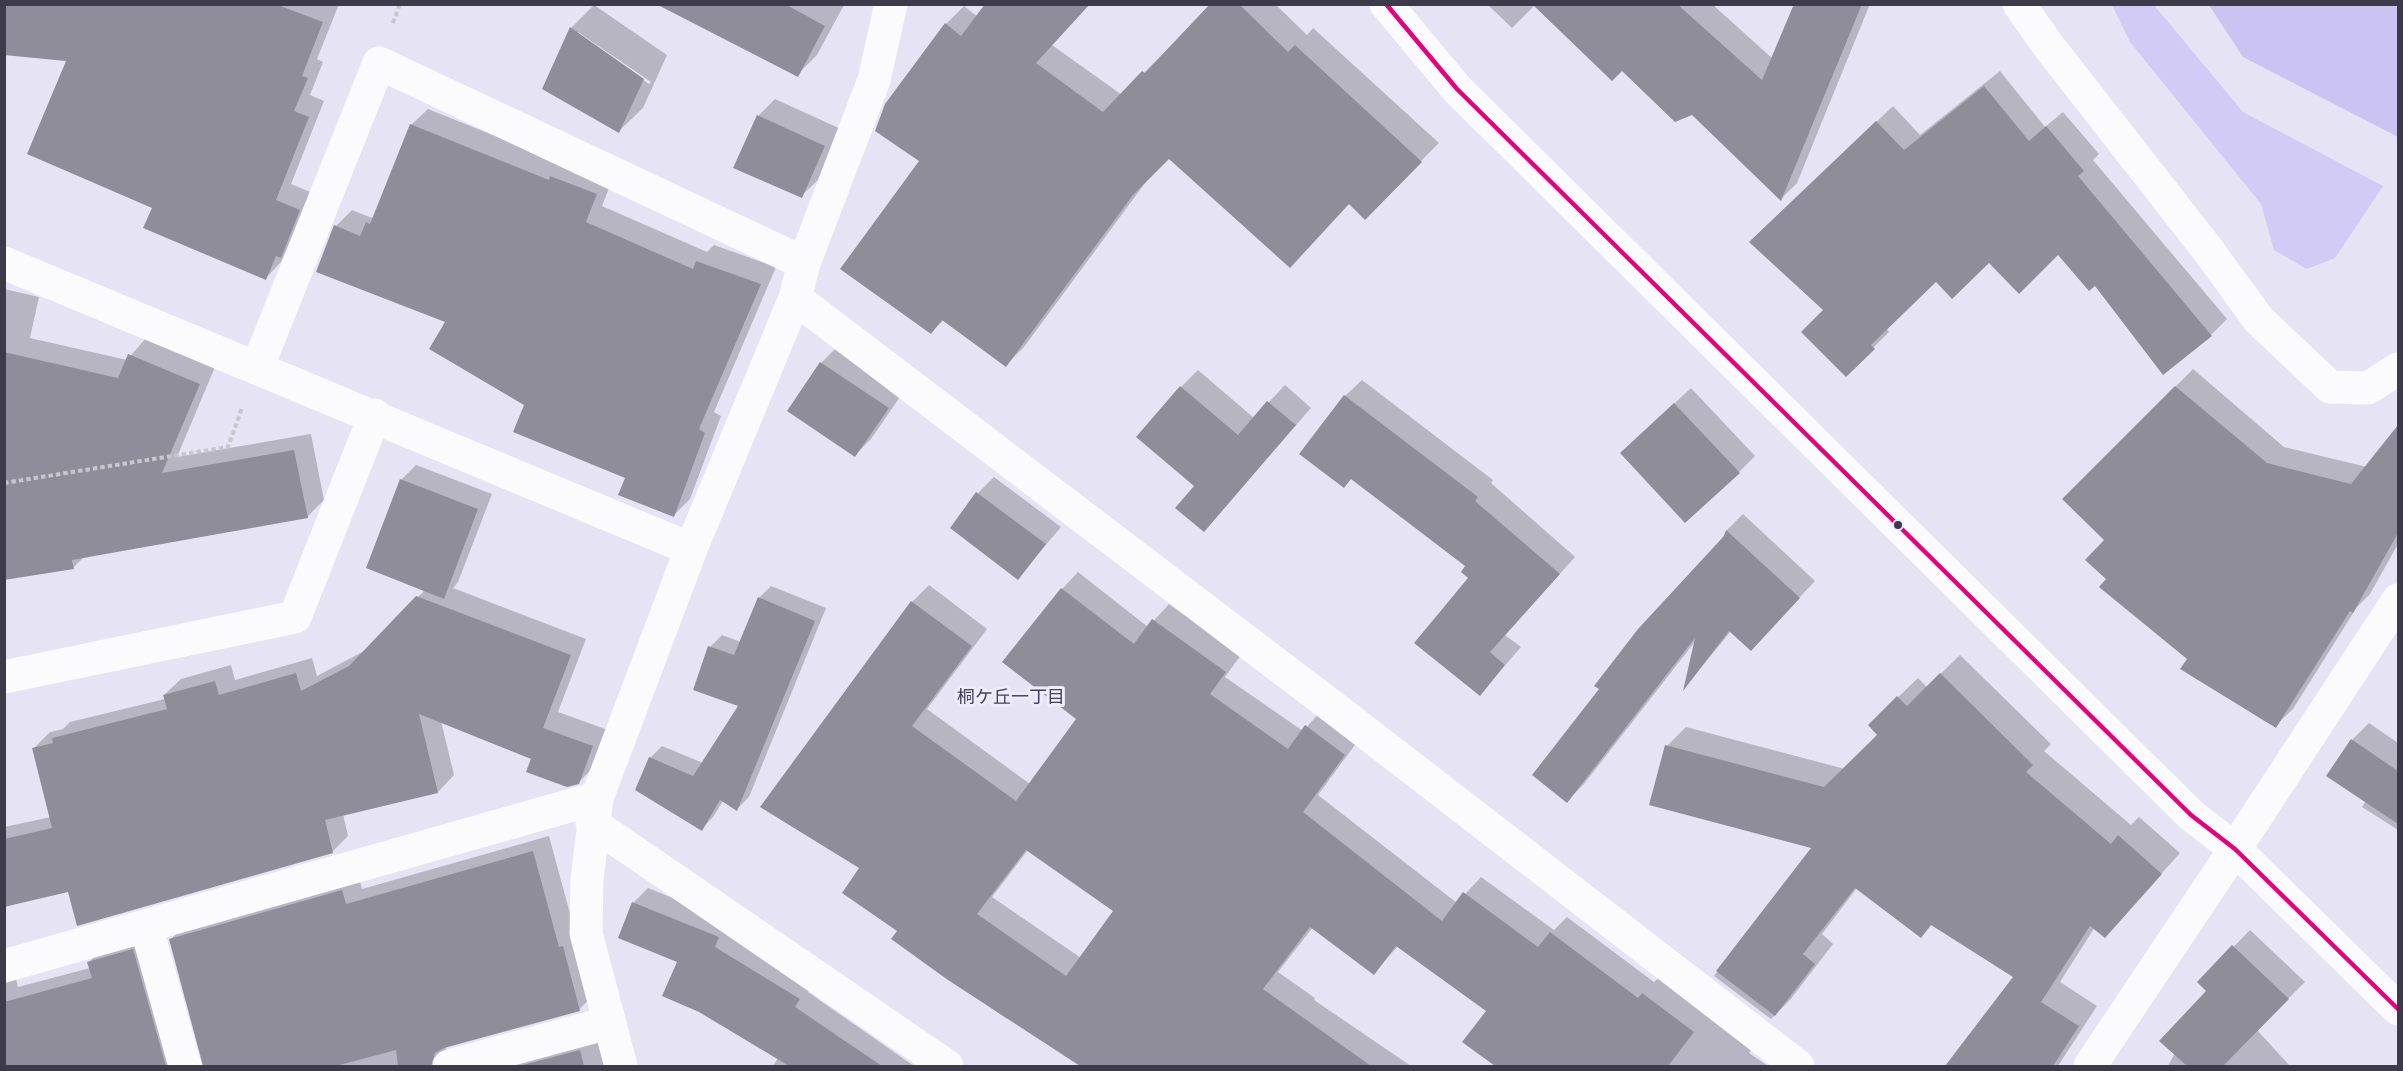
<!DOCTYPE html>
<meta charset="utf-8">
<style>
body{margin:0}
#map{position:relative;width:2403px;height:1071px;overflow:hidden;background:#e6e3f4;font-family:Quicksand,sans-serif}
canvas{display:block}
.frame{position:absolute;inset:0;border:6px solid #3d3a49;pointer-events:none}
</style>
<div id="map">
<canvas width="2403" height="1071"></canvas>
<div class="frame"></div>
</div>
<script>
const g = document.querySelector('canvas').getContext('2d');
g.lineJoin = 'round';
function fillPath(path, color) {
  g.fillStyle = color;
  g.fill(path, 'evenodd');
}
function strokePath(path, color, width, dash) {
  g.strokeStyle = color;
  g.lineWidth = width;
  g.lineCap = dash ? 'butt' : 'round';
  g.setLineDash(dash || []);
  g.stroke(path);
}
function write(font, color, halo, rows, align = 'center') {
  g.font = font + ' Quicksand,"Noto Sans JP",sans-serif';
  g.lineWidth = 6;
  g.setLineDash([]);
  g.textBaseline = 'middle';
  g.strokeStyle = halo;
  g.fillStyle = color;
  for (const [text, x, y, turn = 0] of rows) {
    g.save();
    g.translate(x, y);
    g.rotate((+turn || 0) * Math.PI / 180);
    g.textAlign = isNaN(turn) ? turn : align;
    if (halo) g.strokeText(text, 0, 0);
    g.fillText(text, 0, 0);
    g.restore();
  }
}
const green = new Path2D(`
 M2209,5H2398V137L2243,57Z`);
const water = new Path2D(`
 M2112,5H2154L2243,112L2383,186L2335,258L2307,269L2274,250L2261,204L2130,42Z`);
const shadow = new Path2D(`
 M4,4H339L317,59L323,62L310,95L324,101L291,184L315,194L281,262L265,279L154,207L68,60Z
 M659,4H843L844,5L817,55L797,75Z
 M1212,4H1275L1307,35L1313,28L1439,143L1365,217L1350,202L1169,157L1151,175L1024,347L1006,365L944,320L931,332L921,160L946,24L964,6L978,17L1052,45L1122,95Z
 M1487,4H1712L1773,59L1795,4H1870L1797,183L1781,199L1692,113L1535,5L1512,28Z
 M594,5L667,55L643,108L619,131L571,28ZM578,32L651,82L649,84L578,35Z
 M2000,71L2045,127L2063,112L2099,154L2093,160L2227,319L2211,335L2095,284L2058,253L1989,261L1936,280L1886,328L1889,332L1846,375L1826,310L1767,226L1893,106L1920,135Z
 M775,99L841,129L818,180L801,196L758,116Z
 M428,109L565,164L613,178L602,206L707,252L714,245L776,267L714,412L721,416L690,499L674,515L627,477L526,404L447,321L318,271L336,226L352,210L372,218L375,215L411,125Z
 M4,289L39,297L30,338L127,360L146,338L215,367L177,457L311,434L324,500L307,517L84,557L73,568L4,479Z
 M838,346L904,391L871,439L855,455L789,411L821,363Z
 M2193,369L2284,447L2367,467L2398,430V544L2370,594L2357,607L2293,709L2275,726L2189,659L2108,579L2106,540L2064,499Z
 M1198,370L1254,418L1285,385L1311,408L1204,530L1181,387Z
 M1362,380L1493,480L1491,483L1575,557L1505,635L1521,647L1480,694L1467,566L1352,478L1344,486L1345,396Z
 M1691,388L1755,456L1739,472L1638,437Z
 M416,465L492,494L458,582L453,588L586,639L558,712L608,730L595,766L579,782L535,753L441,721L454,775L438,792L343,814L348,836L332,852L69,890L4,905V827L51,817L34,748L50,732L63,729L70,722L165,699L164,695L181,679L231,665L235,680L312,658L317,676L366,650L425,590L401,480Z
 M994,477L1061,527L1018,578L978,493Z
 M1743,514L1815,581L1767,632L1731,631L1686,686L1697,639L1584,784L1567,801L1727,530Z
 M1078,572L1148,627L1169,604L1241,655L1225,677L1303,731L1322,710L1360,738L1318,795L1457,903L1481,877L1554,930L1567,917L1654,982L1660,977L1763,1034L1749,1053L1768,1066H1498L1464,1041L1488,1011L1399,945L1374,973L1313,927L1278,972L1315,998L1314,1000L1411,1066H1100L1074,1048L1009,1017L1007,1019L894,939L899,931L861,868L762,806L912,602L929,585L987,629L927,709L1030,784L1078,719L1004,662L1062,589ZM1028,850L1115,911L1081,958L992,897Z
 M771,586L826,608L749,797L737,809L723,801L713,817L701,829L650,758L662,746L703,763L741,705L710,647L722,635L741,642L759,598Z
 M1960,655L2051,744L2044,751L2131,825L2139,817L2180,853L2105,936L2095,927L2060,982L2097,1006L2058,1066H1947L2015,976L1932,924L1920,936L1857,888L1822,934L1833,944L1790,1000L1771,1019L1714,976L1813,847L1667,746L1686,727L1845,769L1879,735L1889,706L1918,678L1927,687Z
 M2369,723L2398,743V830L2362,807L2366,801L2328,776L2352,740Z
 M549,836L575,932L595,993L579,1010L446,1046V1054L458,1066H205L171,939L187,923L358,874L362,889Z
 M648,888L732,922L813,984L808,992L914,1066H773L778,1058L679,961L633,903Z
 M2250,930L2305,982L2257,1030L2290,1066H2168L2208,991L2199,982Z
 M149,934L193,1066H4V959L13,967L18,987L90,968L89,962L105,946Z
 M596,1035L604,1066H478Z`);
const building = new Path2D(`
 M4,4H275L323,22L302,76L308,78L294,111L309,117L276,200L300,210L281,258L276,256L266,280L143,228L152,208L27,154L66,61L4,55Z
 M656,4H785L825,26L798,77Z
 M985,4H1090L1036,63L1103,112L1142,71L1145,73L1210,4H1239L1288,52L1295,45L1422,162L1365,220L1349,204L1290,268L1169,159L1133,195L1006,367L942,320L931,334L840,269L919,161L875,131L885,104L945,23L961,36Z
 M1532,4H1677L1762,80L1794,4H1862L1781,201L1692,115L1675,122L1622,71L1612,81Z
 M570,27L644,79L619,133L542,89Z
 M1984,86L2029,141L2046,126L2084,171L2078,176L2212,336L2163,375L2095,286L2089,291L2058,255L2019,294L1989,263L1952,299L1936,282L1871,345L1875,349L1846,377L1801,332L1823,310L1749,242L1876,121L1904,150Z
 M757,115L825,146L802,198L733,168Z
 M410,124L549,180L550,176L597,194L586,222L693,269L696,261L761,284L699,429L705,433L674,517L618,495L625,478L513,432L524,405L429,349L445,322L316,272L334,225L360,236L366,222L370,224Z
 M4,352L118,378L128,354L200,384L162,473L294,450L308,518L72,560L74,569L4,580Z
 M820,362L889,408L855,457L787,411Z
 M1180,386L1238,435L1267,401L1296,425L1204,532L1175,508L1194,486L1136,437Z
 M2175,386L2267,463L2351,484L2398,425V533L2353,613L2350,611L2276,728L2180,669L2187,659L2099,587L2106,579L2085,560L2104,540L2062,499Z
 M1344,395L1478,497L1475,501L1560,574L1490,652L1505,665L1480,696L1414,643L1468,578L1461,572L1465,566L1351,479L1344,488L1299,454Z
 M1674,403L1740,473L1685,523L1620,453Z
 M400,479L478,509L444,599L366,568Z
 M976,492L1046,544L1018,580L950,528Z
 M1726,530L1800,598L1751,651L1729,631L1683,691L1695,638L1567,803L1532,775L1599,689L1594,686L1638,629L1724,536Z
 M1061,588L1134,644L1152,619L1226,672L1210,694L1288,749L1305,725L1345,755L1303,812L1442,921L1463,892L1538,947L1550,932L1638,998L1642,993L1694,1032L1668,1066H1495L1462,1042L1486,1011L1396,946L1374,975L1310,927L1263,989L1371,1066H1080L948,980L891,939L897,931L842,893L859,868L760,807L911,601L972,646L912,726L1016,801L1076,719L1002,662ZM1026,850L1113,911L1066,976L977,914Z
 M416,596L571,655L543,728L593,746L579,784L567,787L526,772L532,756L531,759L419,714L438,793L325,820L333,853L77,926L68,892L4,907V839L52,828L32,748L53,743L52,738L167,709L163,695L215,681L219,695L296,673L301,691L349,666Z
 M758,597L815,621L737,811L720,800L702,831L635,790L649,757L693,776L738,706L693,690L708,646L734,655Z
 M1940,673L2033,765L2026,772L2111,844L2118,835L2162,874L2105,938L2090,926L2041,1002L2079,1026L2053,1066H1945L2013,977L1931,925L1921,938L1855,888L1803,954L1815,964L1775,1016L1716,971L1811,848L1649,805L1665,745L1824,787L1877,735L1868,725L1897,696L1907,706Z
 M2351,739L2398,771V824L2326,776Z
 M533,851L559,947L563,946L580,1011L444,1048L435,1053L431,1066H398L396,1050L336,1066H203L169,939L342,890L346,904Z
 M632,902L719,937L715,947L800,999L795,1007L882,1066H789L699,1012L662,996L677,962L618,938Z
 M2232,945L2289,999L2223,1066H2187L2159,1041L2206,991L2197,982Z
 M133,949L166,1066H4V1002L92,978L87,962Z
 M580,1050L584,1066H519Z`);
const path = new Path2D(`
 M393,23L400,4
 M4,483L228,447L242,408`);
const minor = new Path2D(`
 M2019,4L2047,44L2208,250L2259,320L2330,387L2368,388L2398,369
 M4,263L691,549
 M795,298L1342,714L1798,1066
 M257,368L379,63L804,263
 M4,677L295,617L375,415
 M592,823L947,1066
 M2235,849L2398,600
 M146,926L185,1066
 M4,966L597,798
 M449,1066L608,1023
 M621,1066L586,933L587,879L597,798L691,549L795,298L804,263L874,80L891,4`);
const tertiary = new Path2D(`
 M1386,4L1457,89L2191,815L2235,849L2398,1009
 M2090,1066L2235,849`);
const bus1 = new Path2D(`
 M1386,4L1457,89L2191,815L2235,849L2398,1009`);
const markers = [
 [1898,525,5,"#3d3a49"]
];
const neighbourhoodNames = [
 ["桐ケ丘一丁目",1011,698]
];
fillPath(green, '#cbc3f1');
fillPath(water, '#d2cbf6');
fillPath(shadow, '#0003');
fillPath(building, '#908d9b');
strokePath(path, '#c8c6cd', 4, [4.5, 3]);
strokePath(minor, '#fbfbfd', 33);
strokePath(tertiary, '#fbfbfd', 33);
strokePath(bus1, '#e5007d', 4.5);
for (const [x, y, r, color] of markers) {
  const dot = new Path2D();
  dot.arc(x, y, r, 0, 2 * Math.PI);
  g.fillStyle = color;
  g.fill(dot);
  strokePath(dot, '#eeecfb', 2);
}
write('18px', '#443f5c', '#eeecfb', neighbourhoodNames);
</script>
